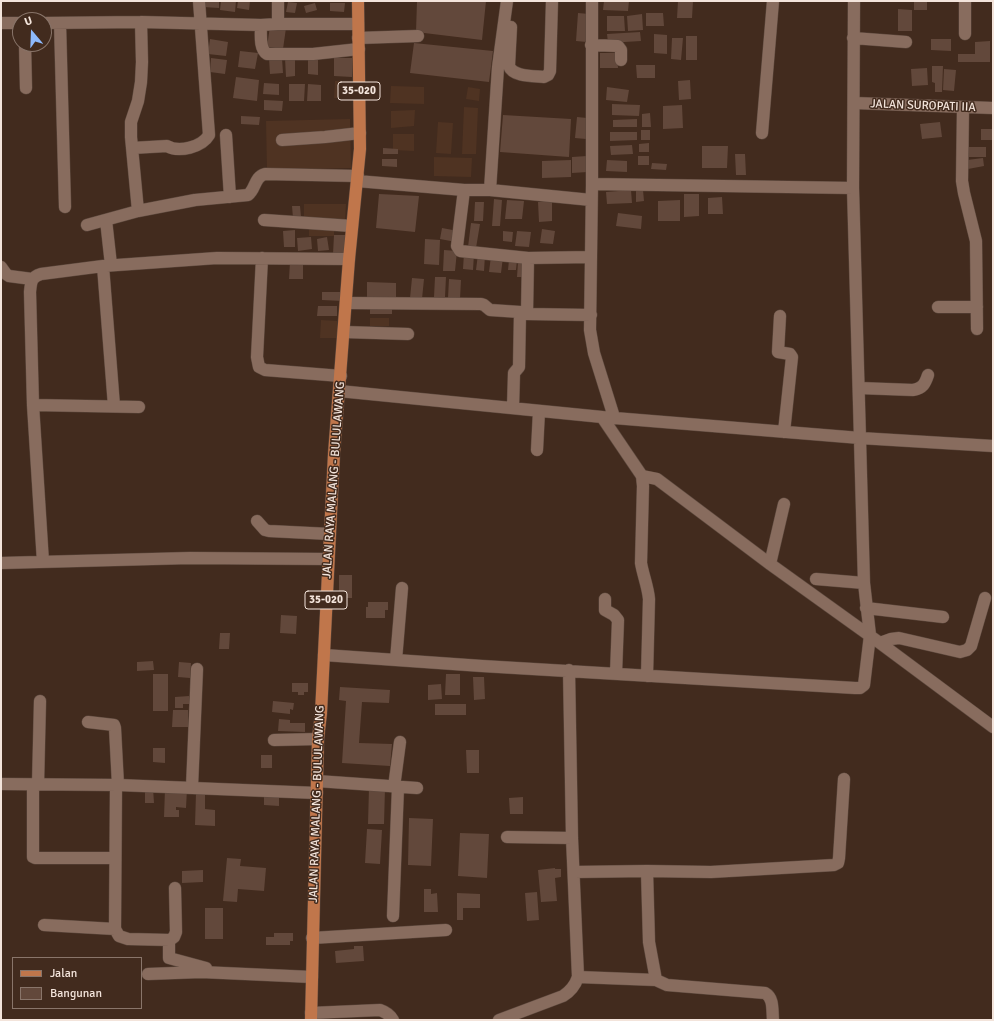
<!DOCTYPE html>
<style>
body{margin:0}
#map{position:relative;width:994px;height:1021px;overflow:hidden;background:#422b1e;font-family:Signika,sans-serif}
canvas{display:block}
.frame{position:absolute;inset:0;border:2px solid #f3e4db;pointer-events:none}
.legend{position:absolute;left:12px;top:957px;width:130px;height:52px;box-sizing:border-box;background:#422b1e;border:1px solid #89756a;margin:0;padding:5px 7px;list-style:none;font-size:12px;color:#f3e4db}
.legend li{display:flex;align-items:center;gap:8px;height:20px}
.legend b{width:20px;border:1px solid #89756a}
.north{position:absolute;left:12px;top:12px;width:40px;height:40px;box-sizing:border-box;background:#422b1e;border:1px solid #89756a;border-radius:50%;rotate:341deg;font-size:11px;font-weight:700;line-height:16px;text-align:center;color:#f3e4db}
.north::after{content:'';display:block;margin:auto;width:14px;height:18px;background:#8db9fc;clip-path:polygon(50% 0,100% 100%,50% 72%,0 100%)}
</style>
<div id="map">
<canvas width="994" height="1021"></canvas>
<div class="frame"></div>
<ul class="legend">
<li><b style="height:5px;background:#c0764b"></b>Jalan</li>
<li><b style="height:11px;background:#62483b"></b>Bangunan</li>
</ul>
<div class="north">U</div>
</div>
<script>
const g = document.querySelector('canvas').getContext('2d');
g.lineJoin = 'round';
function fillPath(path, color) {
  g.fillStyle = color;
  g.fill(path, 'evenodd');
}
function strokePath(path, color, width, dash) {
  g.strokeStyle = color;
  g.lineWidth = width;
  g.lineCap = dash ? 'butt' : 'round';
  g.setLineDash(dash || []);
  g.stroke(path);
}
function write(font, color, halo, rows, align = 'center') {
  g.font = font + ' Signika,sans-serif';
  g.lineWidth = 3;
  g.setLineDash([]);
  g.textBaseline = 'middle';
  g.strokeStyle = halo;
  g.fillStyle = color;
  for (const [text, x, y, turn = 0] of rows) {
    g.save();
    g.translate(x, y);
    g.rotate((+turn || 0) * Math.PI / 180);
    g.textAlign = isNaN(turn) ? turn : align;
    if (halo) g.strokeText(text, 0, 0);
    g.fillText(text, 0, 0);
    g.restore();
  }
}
const built = new Path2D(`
 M335,81H353V98H334Z
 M391,86L424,87V104L390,103Z
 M468,87L480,89L479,101L466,99Z
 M464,107L478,108L476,154H462Z
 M415,110L414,126L391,128V111Z
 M350,119L351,168L267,170L266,121Z
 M438,122L453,123L451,154L436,153Z
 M393,134H414V151L393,150Z
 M434,157L472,158L471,177L434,176Z
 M304,204H346L345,222L304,221Z
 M309,226L334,227V236H309Z
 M370,318H389V326H370Z
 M321,320L337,321V338H320Z`);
const building = new Path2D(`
 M203,1H219V8L203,7Z
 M221,1H236L235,12L220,10Z
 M238,1H250L249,10L237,8Z
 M417,1H486L482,40L416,32Z
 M604,1H629L628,11L603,10Z
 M678,1H693L692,18H677Z
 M914,1H927V10H914Z
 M288,2L297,3L295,13L286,12Z
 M315,3L317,10L306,13L304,6Z
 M330,3H345L344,12L330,11Z
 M898,9L912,10V31H898Z
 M578,13L589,14L587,42L576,41Z
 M646,13H663L664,26H646Z
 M642,14L643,30L628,31L627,16Z
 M607,16H624L625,31H607Z
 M270,26L286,28L283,49L267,47Z
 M640,32L641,41L608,43L607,34Z
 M654,34L667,35V54L654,53Z
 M686,36H697V60H686Z
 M672,38H683L681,60L671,59Z
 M210,39L228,42L226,56L208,54Z
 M931,39H951V51L931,50Z
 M990,41V62H958V54H975V42Z
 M414,43L493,51L489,82L410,73Z
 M240,51L258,53L255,69L238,67Z
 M600,53H617L618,68H600Z
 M308,55H318V75L308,74Z
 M211,58L227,60L225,74L210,72Z
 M269,58H282L283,73L270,74Z
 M285,58H295V76L286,77Z
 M334,58H352V77L334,76Z
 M636,65H655V78H637Z
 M932,66H943L942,92H935V83L932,82Z
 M927,68L928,85L912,86L911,69Z
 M944,69L956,70L954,91L943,90Z
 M236,77L259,80L257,101L233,98Z
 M690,80L691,99L679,100L678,81Z
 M264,83L279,84V95L263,94Z
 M289,84H305L304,101H289Z
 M308,84L321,85V101H307Z
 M607,87L629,90L627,102L606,100Z
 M264,100L283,101L282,111L264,110Z
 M612,104L640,105L639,116L612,115Z
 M682,105L683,128L663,129V106Z
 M650,113L651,127H642V114Z
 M503,115L571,119L569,157L500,152Z
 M241,116L260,117L259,125L241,124Z
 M577,117L587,118L586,139L575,138Z
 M637,119V127H613V120Z
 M940,122L942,137L922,139L920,124Z
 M981,129H993V140H981Z
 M641,130H650V140H641Z
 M610,132H637V140L610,141Z
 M649,143V152H639V144Z
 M632,145L633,154L611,155L610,146Z
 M702,146H728L727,168H702Z
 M969,147H986V157H969Z
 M383,148L398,149V154H383Z
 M735,154H745L746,175H736Z
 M587,156L588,172L572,173V157Z
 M638,156H649V165H638Z
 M983,158L984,166L968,169L967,160Z
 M382,159H397V167L382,166Z
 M571,160V177L542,178V161Z
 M607,160L627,161V172L606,171Z
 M652,163L667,164L666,170L651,169Z
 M631,190L632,203L607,204L606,192Z
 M643,190L644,201L636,202V191Z
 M379,194L419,196L415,232L376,228Z
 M684,194H699V216L684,217Z
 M722,197L723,214H708V198Z
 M494,199L502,200L500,226H492Z
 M507,200L524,201L522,219H505Z
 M680,200V221H658V201Z
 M552,201V221L539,222L538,202Z
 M475,202H484L483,221H474Z
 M292,206H300L301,217L293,218Z
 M618,213L642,216L641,229L616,226Z
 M471,223L480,224L476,248L468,247Z
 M442,228L458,231L456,242L440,239Z
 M542,229L555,231L553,244L540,243Z
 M295,230V247H284L283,231Z
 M503,231L513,232L512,242L503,241Z
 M517,231L531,232L529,247L515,246Z
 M334,235H346L345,254H333Z
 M311,237L312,249L298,251L297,238Z
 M327,237L329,250L318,251L317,239Z
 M425,239L440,240L439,265L424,264Z
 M444,250L457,251L455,271H443Z
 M464,253L474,254L473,270L463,269Z
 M478,254L485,255L484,271L476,270Z
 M491,256L503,257L501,273L489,272Z
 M509,260H517L516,270H508Z
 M290,262H303V279H289Z
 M518,262H527V277H517Z
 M435,277H446L445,297H434Z
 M412,278L424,279L422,299L410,298Z
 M449,279L461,280L460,299L448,298Z
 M367,282L396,283V301L367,300Z
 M322,292H343V301L322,300Z
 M318,306H337V316H317Z
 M370,306H392V314H370Z
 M339,575H352V598H339Z
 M368,602H388V610H385V618H366V607H368Z
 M281,615L297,616L296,634L280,633Z
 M220,633H230L229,649H219Z
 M153,661L154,670L137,671V662Z
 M179,662L191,663L190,678L178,677Z
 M153,674H168V711H153Z
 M446,674H460V695H445Z
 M473,677H484L485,699L474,700Z
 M292,683H308V692H304V695H298V692H292Z
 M441,684L442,699L428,700V685Z
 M340,687L390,690L389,703L362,702L359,743L392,744L390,766L342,763L346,701L339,700Z
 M189,696V704H183V708H175V697Z
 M273,701L294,703L293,710L290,709V714L272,712Z
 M435,704H466V715H435Z
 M173,710H188V727H172Z
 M279,719L290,720V723H305V732L278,731Z
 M153,748H165V763L153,762Z
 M466,750H479V773H467Z
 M261,755H272V768H261Z
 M145,788H153L154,803H145Z
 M369,788H385L384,824H368Z
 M165,789H187L186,808L176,807V810H179V817H164Z
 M196,793H205V809L215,810V826L195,825Z
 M264,795L279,796V806L264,805Z
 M523,797V814H510L509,798Z
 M409,818L433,819L431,866L408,865Z
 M367,829L382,830L380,864L365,863Z
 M460,833L489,834L487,878L458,876Z
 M227,858L241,859L240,866L266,868L264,891L238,889L237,902L223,901Z
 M555,868V869H561V877L555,878L557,901L541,902L538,870Z
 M203,870V882L182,883V871Z
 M424,889H431V894L437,893L438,912H424Z
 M537,892L539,920L527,921L525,893Z
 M457,893L480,894V908H463V920H457Z
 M205,908H223V939H205Z
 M274,933H293V941H290V945H266V937H274Z
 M354,946H363L364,961L336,963L335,951L354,949Z`);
const minor = new Path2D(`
 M278,1V24
 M592,1V184L590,330L594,353L614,417
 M965,1V34
 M1,23H20
 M44,23L141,22L261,25L278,24H358
 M60,23L65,207
 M261,25C261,34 259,49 267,54H313L359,49
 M511,27L509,66C513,77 533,76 544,77L548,75L550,71L552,1
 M358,38L418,36
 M853,38L906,42
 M25,44L26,88
 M591,45L618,46L621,50V60
 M854,103L993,108
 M963,108L962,181L964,193L976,241L977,329
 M762,133L773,1
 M226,135L230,197
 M282,140L325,137L360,133
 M132,148L167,146C179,153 202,147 209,135L199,1
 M357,181L464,190H490L591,200
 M592,184L853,188
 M464,190L457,246L460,251L528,258L591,257
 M490,190L498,67L507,1
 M138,211L131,137V122L138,101L141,82L142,62L141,22
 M106,220L111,265
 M264,220L352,226
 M87,225L138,211L195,200L248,195C256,189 254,177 265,174L358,176
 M262,258L257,357L259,367L265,370L341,376
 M103,266L114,406
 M1,267L6,274L9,276L32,279
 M346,303L481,304L484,305L490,310L520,312L527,314L591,315
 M938,307H977
 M527,314L528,258
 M780,316L778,352L790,354L792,357L784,432
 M344,332L408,334
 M859,388L913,390C923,388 925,384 928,375
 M339,391L602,417L860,438L993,446
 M33,405L139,407
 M513,408L514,373L519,367L520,312
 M602,417L642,476L643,486L641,563C643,575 648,587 649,599L647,676
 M537,450L539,411
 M642,476L657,479L770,564L880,643L891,639L899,638L960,652L967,650L971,646L985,598
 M257,521L265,530L269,531L330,534
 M43,562L33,405L30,292C31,282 31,277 41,274L103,266L217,258L349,259
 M1,563L190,558L328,559
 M770,564L784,504
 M816,579L864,583
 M605,599V610L614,615L618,620L616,674
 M866,608L943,617
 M880,643L993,727
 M324,655L482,666L855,688H860L864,685L870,635L864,583L853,188L854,1
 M396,660L402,588
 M88,722L114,725L115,728L118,785
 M274,740L318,739
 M317,781L417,788
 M1,784L118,785L317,793
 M33,785V857L35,858H115
 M38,785L40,701
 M192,787L197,669
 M394,787L400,742
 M507,837L572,838
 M647,871L711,872L834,865L838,863L839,858L844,779
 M574,872L647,871L649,942L656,980
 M393,916L398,787
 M44,925L115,929L119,936L128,939L170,940L174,937L176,932L175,888
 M115,929L116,785
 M312,938L446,930
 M169,940V958L206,968
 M148,974L201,972L312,977
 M578,977L656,980L667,985L765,993C774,998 772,1010 773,1020
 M311,1013L380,1010C386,1012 390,1015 393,1020
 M499,1020L563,996C571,991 575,986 578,977L572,838L569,670`);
const major = new Path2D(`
 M311,1020L318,739L321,713L334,454L349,259L360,149L358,1`);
const shields = [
 [359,91,42],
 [326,600,42]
];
const shieldNames = [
 ["35-020",359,91],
 ["35-020",326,600]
];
const streetNames = [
 ["JALAN SUROPATI IIA",923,106,2],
 ["JALAN RAYA MALANG - BULULAWANG",334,480,-86],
 ["JALAN RAYA MALANG - BULULAWANG",317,804,-88]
];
fillPath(built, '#4f3322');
fillPath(building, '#62483b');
strokePath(minor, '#5d493e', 13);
strokePath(major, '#5d493e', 13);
strokePath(minor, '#886c5e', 12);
strokePath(major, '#c0764b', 12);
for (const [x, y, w] of shields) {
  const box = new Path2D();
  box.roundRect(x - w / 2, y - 9, w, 18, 3);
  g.fillStyle = '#422b1e';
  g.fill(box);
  strokePath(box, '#f3e4db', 1);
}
write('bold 11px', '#f3e4db', null, shieldNames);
write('12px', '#f3e4db', '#422b1e', streetNames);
</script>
